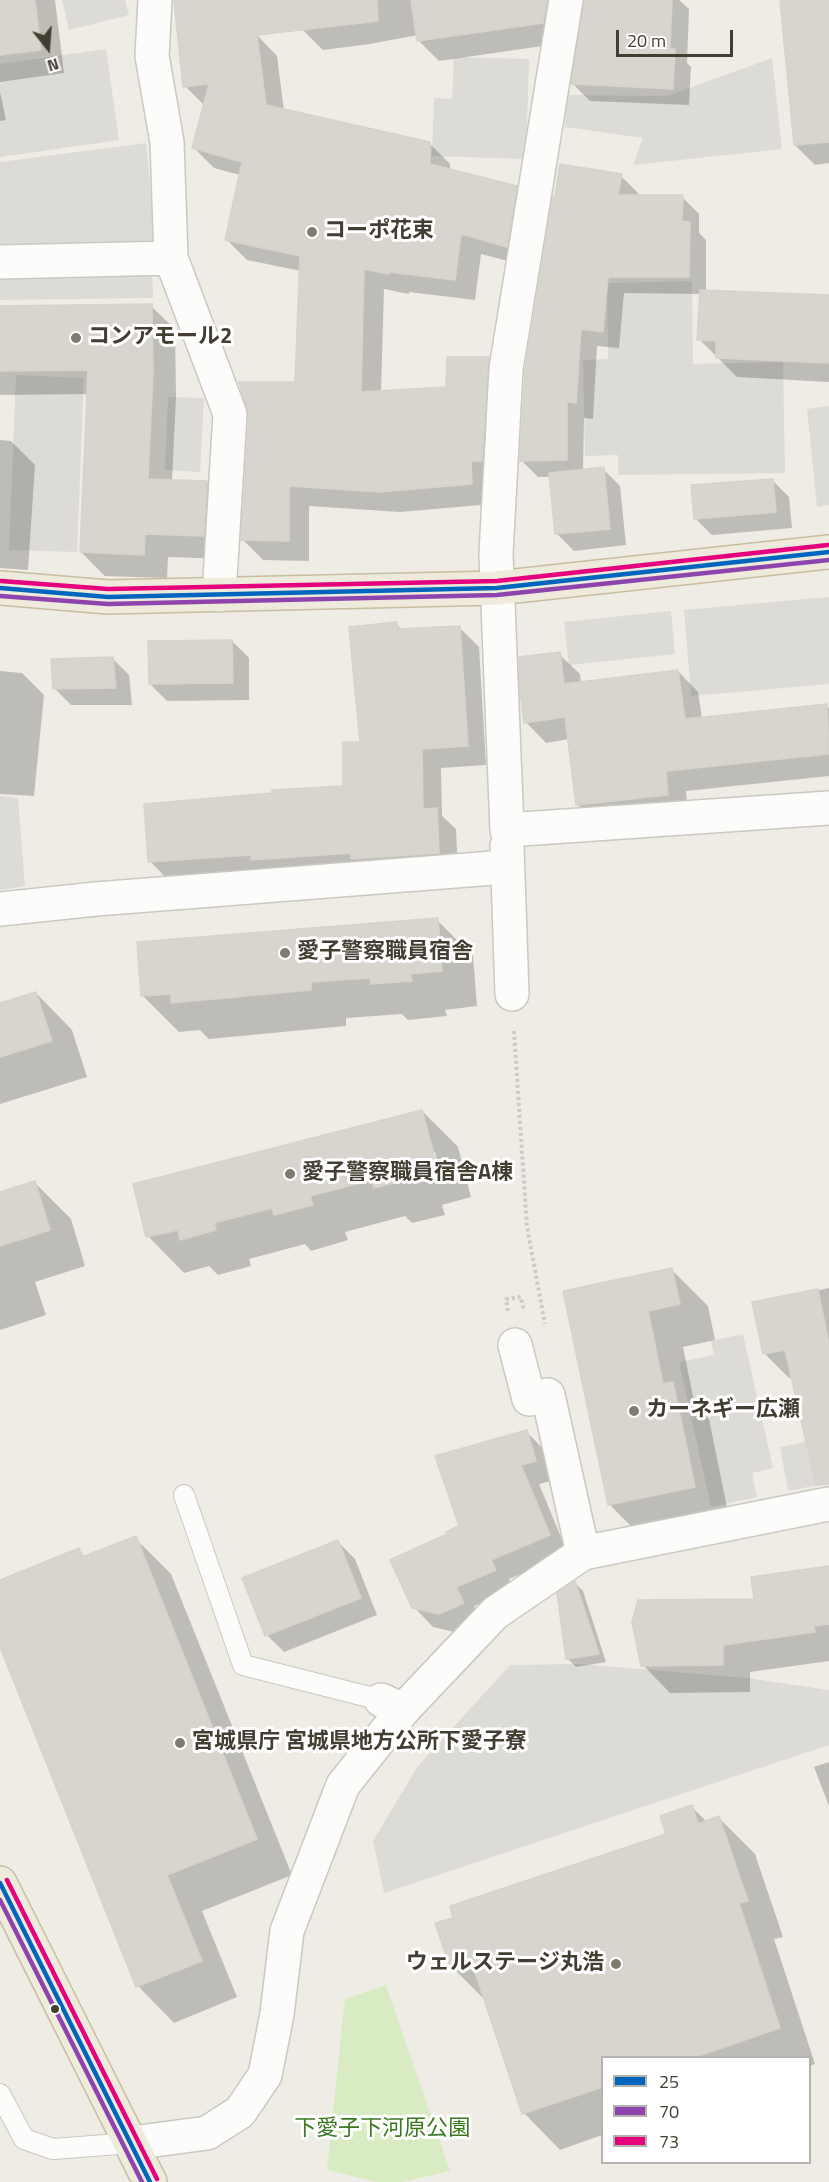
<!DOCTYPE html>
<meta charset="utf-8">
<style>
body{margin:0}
#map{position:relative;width:829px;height:2182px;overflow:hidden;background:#eeece5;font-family:"Titillium Web",sans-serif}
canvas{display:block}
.legend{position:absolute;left:601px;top:2056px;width:210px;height:108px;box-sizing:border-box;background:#fff;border:2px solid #b4b2ad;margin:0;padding:8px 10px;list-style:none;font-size:18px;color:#443e32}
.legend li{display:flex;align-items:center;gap:12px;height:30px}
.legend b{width:30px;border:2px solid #b4b2ad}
.north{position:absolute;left:18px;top:18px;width:60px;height:60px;-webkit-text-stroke:4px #fff;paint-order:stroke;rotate:163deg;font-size:16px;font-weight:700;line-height:24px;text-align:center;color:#443e32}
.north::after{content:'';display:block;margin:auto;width:21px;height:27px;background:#443e32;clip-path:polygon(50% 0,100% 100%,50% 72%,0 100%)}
.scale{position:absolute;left:616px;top:30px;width:117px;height:27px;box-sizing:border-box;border:3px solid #443e32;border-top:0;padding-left:8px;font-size:18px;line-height:21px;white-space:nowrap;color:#443e32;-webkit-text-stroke:4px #fff;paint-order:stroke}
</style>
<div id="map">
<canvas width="829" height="2182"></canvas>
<ul class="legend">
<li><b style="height:8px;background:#0065bd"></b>25</li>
<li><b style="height:8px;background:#8e44ad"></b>70</li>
<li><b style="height:8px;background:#e5007d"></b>73</li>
</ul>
<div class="north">N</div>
<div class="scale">20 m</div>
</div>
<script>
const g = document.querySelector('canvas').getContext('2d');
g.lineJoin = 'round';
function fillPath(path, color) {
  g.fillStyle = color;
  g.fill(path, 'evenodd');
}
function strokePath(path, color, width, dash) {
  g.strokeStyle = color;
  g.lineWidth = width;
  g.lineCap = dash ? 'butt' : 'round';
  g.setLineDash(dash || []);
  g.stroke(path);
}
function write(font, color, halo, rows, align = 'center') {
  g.font = font + ' "Titillium Web","Noto Sans JP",sans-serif';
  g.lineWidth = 6;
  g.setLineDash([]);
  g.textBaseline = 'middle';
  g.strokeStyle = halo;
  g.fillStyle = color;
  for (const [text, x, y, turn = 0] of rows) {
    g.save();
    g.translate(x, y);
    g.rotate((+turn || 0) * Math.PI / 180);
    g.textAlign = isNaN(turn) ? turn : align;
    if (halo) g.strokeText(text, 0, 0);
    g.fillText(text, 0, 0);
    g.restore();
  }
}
const green = new Path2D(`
 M386,1985L450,2171L402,2182H377L327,2170L345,1999Z`);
const parking = new Path2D(`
 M62,0H125L129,15L69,30Z
 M106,49L119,140L0,157V64Z
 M454,57L529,59L526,159L432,156L434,98L452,99Z
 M772,58L782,149L633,165L643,138L565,127L567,95L667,96Z
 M146,143L156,251L0,256V162Z
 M152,270L153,298L0,300V273Z
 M692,281L693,364L783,362L785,473L618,475V455L585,456L583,360L608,359L607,283Z
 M16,375L84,378L77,552L9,550Z
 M168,397L204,398L200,472L165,470Z
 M829,406V505L817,507L807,409Z
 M829,597V684L691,696L684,610Z
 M671,611L675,654L569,665L564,622Z
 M0,796L18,798L25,886L0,890Z
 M743,1334L773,1468L752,1473L757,1497L711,1507L679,1362L714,1355L711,1341Z
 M829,1437V1483L788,1491L780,1447Z
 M579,1664L747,1678L829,1690V1745L384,1893L373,1841L418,1766L510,1665Z`);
const shadow = new Path2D(`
 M0,0H55L64,73L0,82Z
 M174,0H246L257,35L277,56L284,111L429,143L450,164V170L516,188L537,208L527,266L481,254L475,300L409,292V294L384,289L381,392L447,388L488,359L509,379L492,504L400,512L309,506V561L263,560L243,540L297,384L301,271L247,260L226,239L240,175L214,168L193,147L205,106L185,86Z
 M299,0H561L563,43L439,61L418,40V35L370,44L323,50L302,29Z
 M586,0H679L689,9L687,63L691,67L689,105L590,101L573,84Z
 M781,0H829V163L815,165L795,145Z
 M0,92L6,120L0,121Z
 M621,176L638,193L637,197H682L699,214V233L706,240V292L829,296V382L737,377L699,339L701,294L624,293L619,348L597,346L593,419L584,418L583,471L603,469L620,486L626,545L574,551L557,534L551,477H538L521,460Z
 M151,306L175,329L176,396L172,481L207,482L230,506L227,559L168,557L167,578L105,576L81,552L89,394L0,395V307Z
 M0,440L11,441L35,465L28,570L0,568Z
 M772,480L789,497L792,528L712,535L695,518Z
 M396,624L402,630L459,627L479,647L486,765L441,768L442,816L456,829L458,872L169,881L150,861L345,787L362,744Z
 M232,641L249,658V700L167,701L150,684Z
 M559,654L580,674L581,683L678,671L698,692L702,718L826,706L829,708V776L686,791L688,815L598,824L577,804L569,739L546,743L526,722Z
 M112,658L129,675L132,705H71L54,688Z
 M0,671L22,673L44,695L34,796L0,794Z
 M437,920L473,956L477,1006L445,1010L447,1016L408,1020L402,1014L346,1018V1026L209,1039L200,1030L179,1032L143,996Z
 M36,993L72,1030L87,1077L0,1104V1004Z
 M422,1111L458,1147L471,1197L442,1205L445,1215L412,1223L405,1216L345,1232L348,1240L311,1251L305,1244L249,1259L251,1266L218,1275L209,1266L184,1273L148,1236ZM432,1152H435L439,1168L436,1169Z
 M35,1183L71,1219L85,1266L35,1282L46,1315L0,1330V1194Z
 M672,1270L708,1306L715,1340L683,1347L695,1406L709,1419L730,1522L645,1540L609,1504L565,1292Z
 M829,1288V1457L793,1377L789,1378L764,1353L754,1303Z
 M526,1431L545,1451L555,1480L539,1484L568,1554L509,1579L514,1590L474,1606L482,1623L459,1633L433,1627L414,1607L449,1535L461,1527Z
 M135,1538L171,1574L292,1875L202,1911L237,1997L174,2023L138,1986L0,1643V1581L78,1550L85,1557Z
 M338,1542L355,1559L377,1615L284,1652L267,1635Z
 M829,1568V1661L750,1672V1692L670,1693L643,1665L755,1601Z
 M575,1583L583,1591L606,1662L576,1667L567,1658Z
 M829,1762V1806L814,1767Z
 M692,1807L707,1822L719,1818L755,1854L783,1937L774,1939L815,2064L810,2066V2058H602V2135L560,2150L524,2113L487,2002L451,1966L668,1835Z`);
const building = new Path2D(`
 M0,0H35L41,50L0,55Z
 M174,0H377L378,21L257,35L266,105L430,142V164L517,186L507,247L461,234L455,280L389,272L388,274L364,269L361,392L446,387L447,357H489L482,461H471L472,484L379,492L289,486V541L241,540L249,415L239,382H295L300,256L225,240L242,162L192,148L209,84L183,87Z
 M411,0H547L543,23L417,41Z
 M584,0H672L670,49H675L673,89L571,84Z
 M780,0H829V142L794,145Z
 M560,164L622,174L618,195H683L682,221L690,222L689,277H608L603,332L581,329L576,403L567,402V460L520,461L525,371L553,196H555Z
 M700,290L829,295V363L716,358V341L697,340Z
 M152,304L153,371L148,479L207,481L204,536L145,534L144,555L80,552L88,370L0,371V306Z
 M604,467L610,529L555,534L549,473Z
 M773,479L776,512L694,519L691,485Z
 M397,622V629L460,626L468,746L422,749L423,809L437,808L439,853L351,859V853L251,860V855L148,862L144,804L272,793V790L343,786V742H360L349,627Z
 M232,640L233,683L149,684L148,641Z
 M560,652L564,684L678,670L685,719L827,704L829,754L666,771L668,795L576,805L565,717L524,723L520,691L519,657Z
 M113,657L116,688L53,689L51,659Z
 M438,918L442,971L410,974L412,981L371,984L370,978L311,982V990L171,1003V994L141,996L137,942Z
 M36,992L52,1041L0,1057V1003Z
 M422,1110L436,1162L407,1169L410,1179L374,1188L372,1180L310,1196L313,1205L274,1215L272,1208L214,1223L216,1230L180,1240L178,1230L146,1237L133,1184Z
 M35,1181L50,1230L0,1246V1192Z
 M672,1268L680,1304L648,1311L663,1384L673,1382L695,1487L608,1505L563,1291Z
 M818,1289L829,1345V1484L816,1485L785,1350L763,1354L752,1302Z
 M527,1430L536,1461L521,1465L550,1535L491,1560L496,1570L456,1587L464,1603L439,1614L412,1608L390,1560L447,1534L446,1532L459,1526L435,1456Z
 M136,1536L257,1839L167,1875L202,1961L136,1987L0,1647V1580L79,1548L82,1557Z
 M338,1540L361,1598L265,1636L242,1578Z
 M829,1566V1624L814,1626L815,1632L723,1645V1665L641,1666L632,1622L638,1600L754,1599L751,1577Z
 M575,1581L599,1654L566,1659L557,1593Z
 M692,1805L698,1824L719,1816L748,1901L739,1903L780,2028L692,2058H603V2087L522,2114L471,1960L450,1967L435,1923L453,1918L450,1906L666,1834L660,1816Z`);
const path = new Path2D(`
 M514,1031L527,1227L545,1324
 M508,1311L506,1299L521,1297L524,1311`);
const service = new Path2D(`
 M184,1495L243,1665L381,1700
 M0,2094L24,2139L53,2149L132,2143`);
const minor = new Path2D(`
 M155,0L152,56L167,142L171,258L230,414L219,595
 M566,0L506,369L496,554L507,830L829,808
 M0,262L171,258
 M507,846L512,994
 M0,909L96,899L506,867
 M515,1345L529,1399L548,1395L583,1553L829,1504
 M381,1700L403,1710`);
const tertiary = new Path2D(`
 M132,2143L207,2133L240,2112L265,2075L277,2014L287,1931L343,1785L403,1710L495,1613L583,1553`);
const trunk = new Path2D(`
 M0,588L108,597L497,588L829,552
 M0,1883L150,2182`);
const bus1 = new Path2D(`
 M0,588L108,597L497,588L829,552
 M0,1883L150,2182`);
const bus2 = new Path2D(`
 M0,596L108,604L497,595L829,560
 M0,1900L142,2182`);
const bus3 = new Path2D(`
 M1,581L108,589L497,581L828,545
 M7,1880L157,2179`);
const markers = [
 [312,232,6,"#807b71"],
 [76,338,6,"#807b71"],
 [285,953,6,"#807b71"],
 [290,1174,6,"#807b71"],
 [634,1411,6,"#807b71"],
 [180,1743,6,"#807b71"],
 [616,1964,6,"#807b71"],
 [55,2009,5,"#443e32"]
];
const poiNames = [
 ["コーポ花束",324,232],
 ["コンアモール2",88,338],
 ["愛子警察職員宿舎",297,953],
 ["愛子警察職員宿舎A棟",302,1174],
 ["カーネギー広瀬",646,1411],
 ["宮城県庁 宮城県地方公所下愛子寮",192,1743],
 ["ウェルステージ丸浩",604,1964,"right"]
];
const parkNames = [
 ["下愛子下河原公園",382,2130]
];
fillPath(green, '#d8ebc2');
fillPath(parking, '#dddbd6');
fillPath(shadow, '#0003');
fillPath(building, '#d7d5ce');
strokePath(building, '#d6d3cb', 1.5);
strokePath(service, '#cac8c1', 22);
strokePath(minor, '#cac8c1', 36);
strokePath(tertiary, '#cac8c1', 36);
strokePath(trunk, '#c8bd9e', 36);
strokePath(path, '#cdcac5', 4, [3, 3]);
strokePath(service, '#fcfcfb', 20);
strokePath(minor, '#fcfcfb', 33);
strokePath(tertiary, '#fcfcfb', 33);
strokePath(trunk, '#eeeadc', 33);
strokePath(bus1, '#0065bd', 4.5);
strokePath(bus2, '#8e44ad', 4.5);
strokePath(bus3, '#e5007d', 4.5);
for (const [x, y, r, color] of markers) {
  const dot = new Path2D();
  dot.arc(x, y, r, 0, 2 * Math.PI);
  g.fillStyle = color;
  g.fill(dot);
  strokePath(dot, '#fff', 2);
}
write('bold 22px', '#443e32', '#fff', poiNames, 'left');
write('22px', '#3b7921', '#fff', parkNames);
</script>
